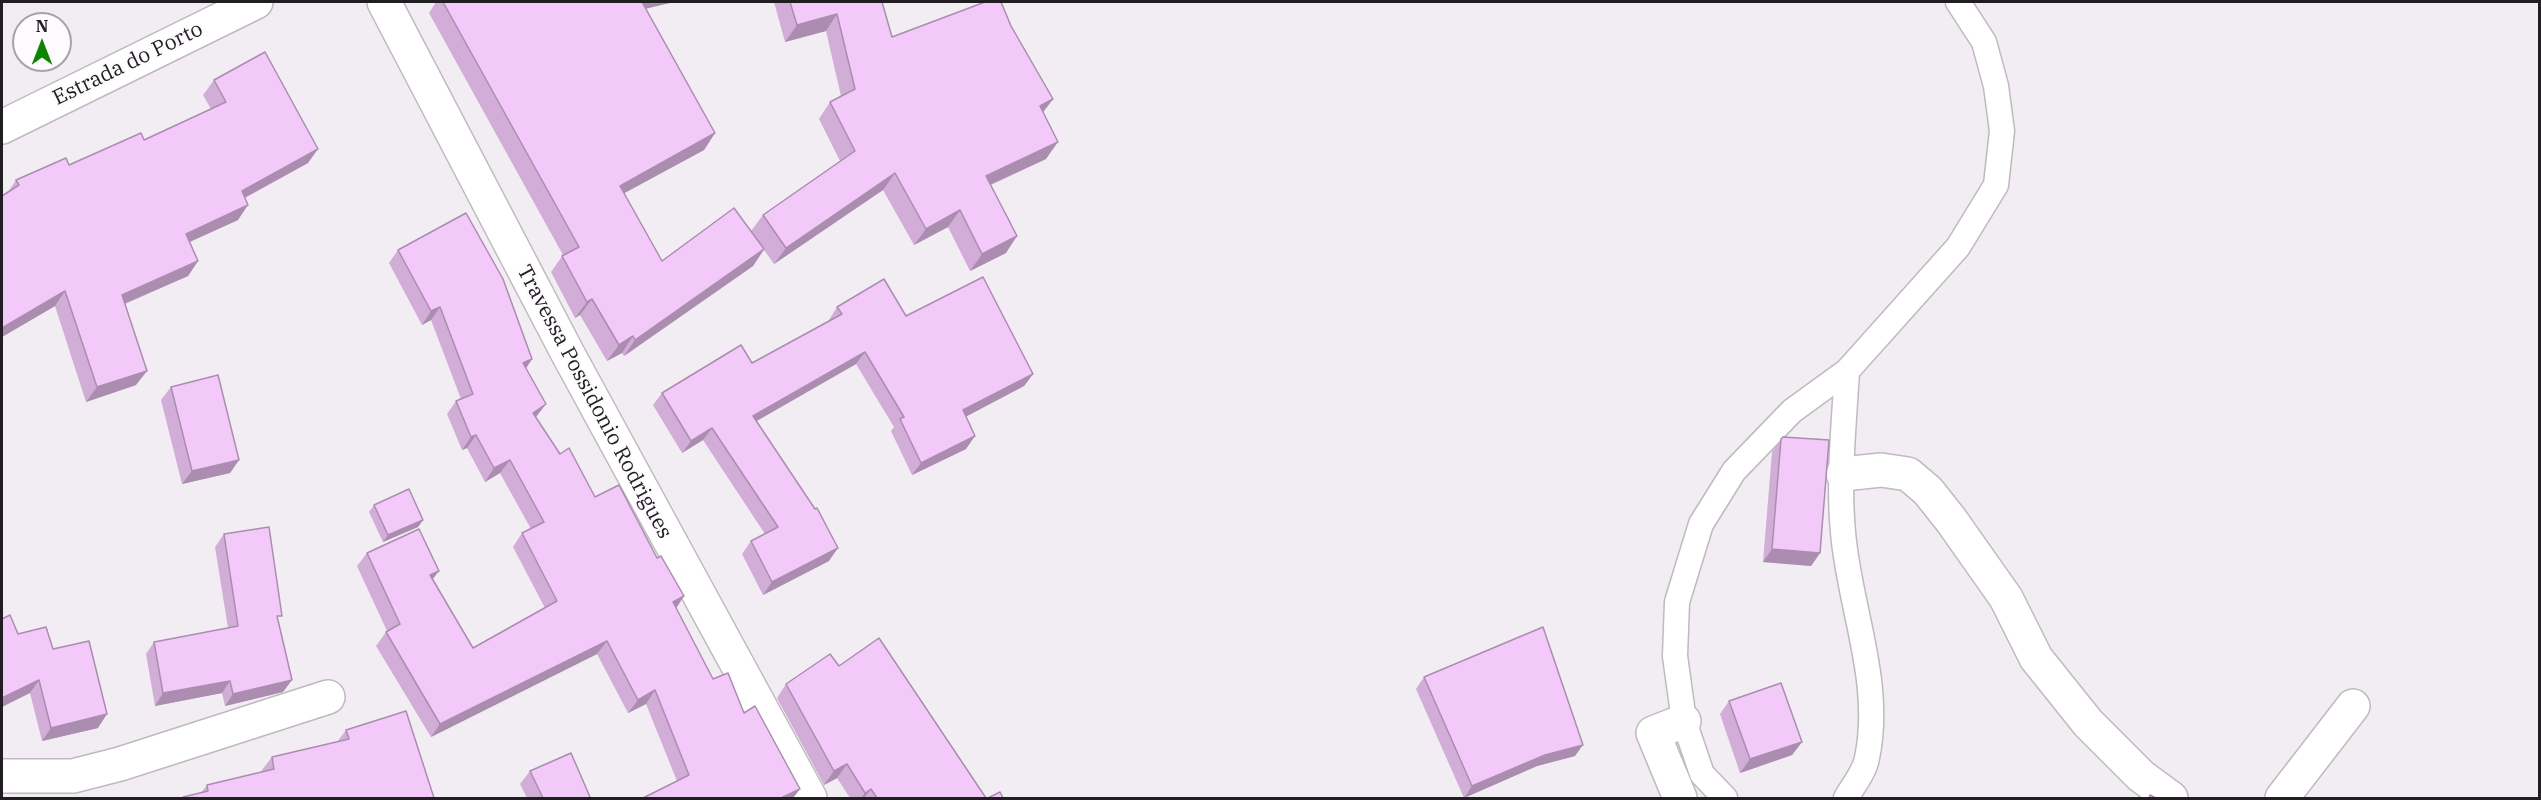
<!DOCTYPE html>
<style>
body{margin:0}
#map{position:relative;width:2541px;height:800px;overflow:hidden;background:#f1edf2;font-family:"IBM Plex Serif",serif}
canvas{display:block}
.frame{position:absolute;inset:0;border:3px solid #201e20;pointer-events:none}
.north{position:absolute;left:12px;top:12px;width:60px;height:60px;box-sizing:border-box;background:#fefbff;border:2px solid #a5a3a6;border-radius:50%;rotate:0deg;font-size:16px;font-weight:700;line-height:24px;text-align:center;color:#201e20}
.north::after{content:'';display:block;margin:auto;width:21px;height:27px;background:#0e8500;clip-path:polygon(50% 0,100% 100%,50% 72%,0 100%)}
</style>
<div id="map">
<canvas width="2541" height="800"></canvas>
<div class="frame"></div>
<div class="north">N</div>
</div>
<script>
const g = document.querySelector('canvas').getContext('2d');
g.lineJoin = 'round';
function strokePath(path, color, width, dash) {
  g.strokeStyle = color;
  g.lineWidth = width;
  g.lineCap = dash ? 'butt' : 'round';
  g.setLineDash(dash || []);
  g.stroke(path);
}
function fillPath(path, color) {
  g.fillStyle = color;
  g.fill(path, 'evenodd');
}
function write(font, color, halo, rows, align = 'center') {
  g.font = font + ' "IBM Plex Serif",serif';
  g.lineWidth = 4.5;
  g.setLineDash([]);
  g.textBaseline = 'middle';
  g.strokeStyle = halo;
  g.fillStyle = color;
  for (const [text, x, y, turn = 0] of rows) {
    g.save();
    g.translate(x, y);
    g.rotate((+turn || 0) * Math.PI / 180);
    g.textAlign = isNaN(turn) ? turn : align;
    if (halo) g.strokeText(text, 0, 0);
    g.fillText(text, 0, 0);
    g.restore();
  }
}
const service = new Path2D(`
 M1725,798L1702,774L1684,721L1675,656L1677,602L1701,524L1734,471L1792,411L1847,371L1958,247L1996,185L2002,131L1996,86L1984,42L1958,2
 M1846,798C1853,786 1865,771 1867,758C1883,681 1849,607 1843,532C1838,479 1844,424 1847,371`);
const minor = new Path2D(`
 M384,2L568,354L810,798
 M2,127L256,2
 M1843,474L1881,470L1908,474L1928,491L1951,520L2006,598L2036,658L2088,723L2141,776L2171,798
 M2,776H73L120,764L328,697
 M1680,798L1653,733L1684,721
 M2282,798L2353,706`);
const wall = new Path2D(`
 M436,2H674L646,8L715,133L704,150L624,193L662,261L751,231L763,215L840,161L819,119L830,102L841,96L826,31L785,42L774,2H882L892,37L1011,26L1053,99L1043,112L1046,159L991,185L1006,253L970,271L948,227L914,245L883,190L774,264L764,250L753,266L624,356L622,353L607,361L580,315L575,318L551,272L563,255L429,13Z
 M214,80L308,163L245,198L238,220L190,242L198,261L188,276L125,304L136,385L86,402L55,306L2,337V196L8,192L16,180L69,165L144,140L211,109L203,95Z
 M398,250L532,359L526,368L536,417L560,454L595,497L657,558L684,596L676,608L713,679L744,713L800,789L793,798H643L677,781L646,704L628,713L597,654L431,737L376,646L386,632L387,631L357,566L367,553L433,579L473,648L545,608L513,547L522,533L531,529L500,473L485,482L467,448L462,450L447,414L456,401L461,399L431,320L422,325L389,263Z
 M837,307L906,316L1033,374L1024,386L966,416V449L912,475L891,431L894,427L856,364L757,421L829,561L763,595L742,554L751,541L765,534L703,440L682,453L653,405L662,393L752,363L830,321L829,320Z
 M171,387L239,460L230,473L182,484L161,400Z
 M1781,439L1820,553L1811,566L1763,562L1772,452Z
 M374,505L423,520L418,527L383,542L369,512Z
 M224,534L278,621L283,692L225,706L222,693L155,706L146,654L154,642L228,628L215,547Z
 M18,634L53,649L98,728L42,741L30,693Z
 M839,666L986,798H850L837,778L824,785L777,698L786,684Z
 M1424,677L1575,756L1537,766L1464,798L1416,689Z
 M1729,701L1802,742L1792,755L1740,773L1720,714Z
 M346,730L434,798H182L183,797L201,793L207,785L262,772V770L272,757L337,742Z
 M530,771L589,798H527L520,784Z`);
const shadedWall = new Path2D(`
 M636,2H674L628,13Z
 M837,14L826,31L785,42L797,25Z
 M1053,99L1041,115L1040,106Z
 M715,133L704,150L608,202L620,186Z
 M1058,142L1046,159L974,192L986,176Z
 M318,149L308,163L231,205L242,191Z
 M895,173L883,190L774,264L786,248Z
 M248,205L238,220L176,248L186,234Z
 M960,210L948,227L914,245L926,229Z
 M1017,236L1006,253L970,271L982,254Z
 M764,249L753,266L624,356L635,340Z
 M198,261L188,276L112,309L122,295Z
 M65,291L55,306L2,337V328Z
 M592,299L580,315L575,318L587,302Z
 M440,307L431,320L422,325L431,311Z
 M633,336L622,353L607,361L619,345Z
 M865,352L856,364L744,428L753,416Z
 M532,359L523,373V363Z
 M147,371L136,385L86,402L97,387Z
 M1033,374L1024,386L954,423L963,410Z
 M546,404L536,417L533,413Z
 M712,428L703,440L682,453L691,441Z
 M476,435L467,448L462,450L471,437Z
 M975,436L966,449L912,475L921,463Z
 M239,460L230,473L182,484L192,471Z
 M510,460L500,473L485,482L494,468Z
 M423,520L418,527L383,542L388,535Z
 M838,548L829,561L763,595L772,582Z
 M1772,549L1820,553L1811,566L1763,562Z
 M439,571L429,584L430,575Z
 M684,596L675,610L673,602Z
 M607,641L597,654L431,737L440,724Z
 M39,680L30,693L2,707V698Z
 M292,680L283,692L225,706L233,694Z
 M230,681L222,693L155,706L163,693Z
 M655,690L646,704L628,713L638,700Z
 M107,714L98,728L42,741L51,728Z
 M1802,742L1792,755L1740,773L1750,759Z
 M1583,745L1575,756L1537,766L1464,798L1472,786L1545,755Z
 M847,764L837,778L824,785L834,771Z
 M800,789L793,798H781Z
 M871,789L864,798H861L865,793Z`);
const building = new Path2D(`
 M443,2H642L715,133L620,186L662,261L734,208L764,249L635,340L633,336L619,345L592,299L587,302L562,256L579,247Z
 M790,2H882L892,37L985,2H1001L1011,26L1053,99L1040,106L1058,142L986,176L1017,236L982,254L960,210L926,229L895,173L786,248L763,215L855,151L830,102L855,89L837,14L797,25Z
 M265,52L318,149L242,191L248,205L186,234L198,261L122,295L147,371L97,387L65,291L2,328V196L19,185L16,180L66,158L69,165L141,133L144,140L226,102L214,80Z
 M466,213L503,279L532,359L523,363L546,404L533,413L560,454L569,448L595,497L619,485L657,558L661,556L684,596L673,602L713,679L728,673L744,713L755,706L800,789L781,798H643L689,775L655,690L638,700L607,641L440,724L386,632L400,624L367,553L419,529L439,571L430,575L473,648L557,601L522,533L544,522L510,460L494,468L476,435L471,437L456,401L473,394L440,307L431,311L398,250Z
 M983,277L1033,374L963,410L975,436L921,463L900,419L904,417L865,352L753,416L815,509L817,508L838,548L772,582L751,541L778,527L712,428L691,441L662,393L741,345L752,363L842,314L837,307L884,279L906,316Z
 M218,375L239,460L192,471L171,387Z
 M1783,437L1829,440L1820,553L1772,549L1781,439Z
 M409,489L423,520L388,535L374,505Z
 M269,527L282,616H277L292,680L233,694L230,681L163,693L154,642L238,626L224,534Z
 M10,615L18,634L46,627L53,649L89,641L107,714L51,728L39,680L2,698V619Z
 M1543,627L1583,745L1545,755L1472,786L1424,677Z
 M879,638L986,798H877L871,789L865,793L847,764L834,771L786,684L830,654L839,666Z
 M1781,683L1802,742L1750,759L1729,701Z
 M406,711L434,798H183V797L208,791L207,785L274,769L272,757L349,739L346,730Z
 M571,753L590,797L587,798H543L530,771Z
 M1000,792L1003,798H988Z
 M2150,795L2156,798H2149Z`);
const streetNames = [
 ["Estrada do Porto",128,64,-26],
 ["Travessa Possidonio Rodrigues",594,402,62]
];
strokePath(service, '#bebabe', 27);
strokePath(minor, '#bebabe', 36);
strokePath(service, '#fff', 24);
strokePath(minor, '#fff', 33);
fillPath(wall, '#d1add7');
fillPath(shadedWall, '#aa8daf');
fillPath(building, '#f3c9fa');
strokePath(building, '#aa8daf', 1.5);
write('21px', '#201e20', '#fefbff', streetNames);
</script>
